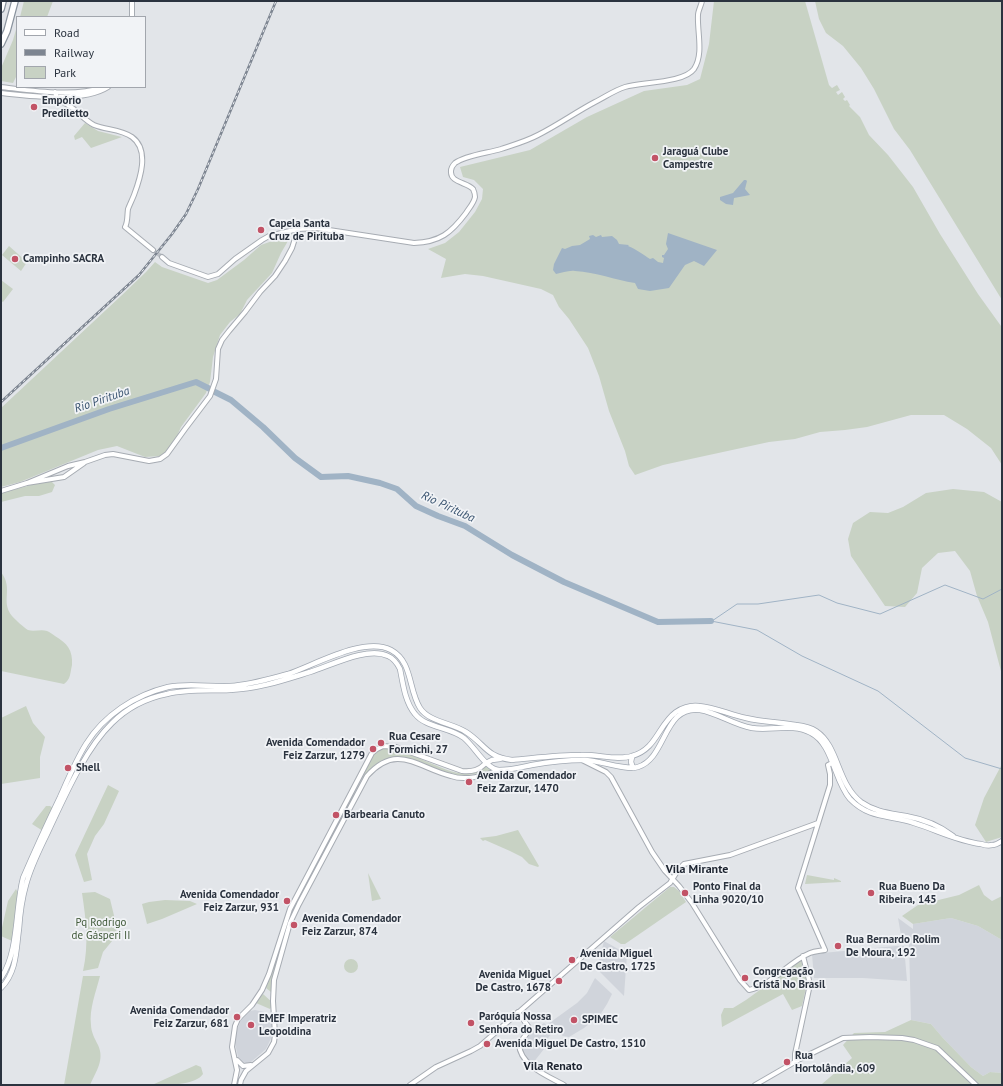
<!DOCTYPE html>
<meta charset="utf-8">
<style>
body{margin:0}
#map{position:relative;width:1003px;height:1086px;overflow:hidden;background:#e2e5e9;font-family:"PT Sans",sans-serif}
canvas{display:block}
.frame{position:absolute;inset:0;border:2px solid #2b333f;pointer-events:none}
.legend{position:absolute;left:16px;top:16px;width:130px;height:72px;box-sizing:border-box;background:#f1f3f6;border:1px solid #a2a6ad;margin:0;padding:5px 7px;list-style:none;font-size:12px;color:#2b333f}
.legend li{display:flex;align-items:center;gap:8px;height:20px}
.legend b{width:20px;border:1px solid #a2a6ad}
</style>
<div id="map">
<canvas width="1003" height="1086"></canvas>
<div class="frame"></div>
<ul class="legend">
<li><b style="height:5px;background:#fff"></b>Road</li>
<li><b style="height:5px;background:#7d8591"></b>Railway</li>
<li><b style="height:11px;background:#c8d2c4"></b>Park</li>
</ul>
</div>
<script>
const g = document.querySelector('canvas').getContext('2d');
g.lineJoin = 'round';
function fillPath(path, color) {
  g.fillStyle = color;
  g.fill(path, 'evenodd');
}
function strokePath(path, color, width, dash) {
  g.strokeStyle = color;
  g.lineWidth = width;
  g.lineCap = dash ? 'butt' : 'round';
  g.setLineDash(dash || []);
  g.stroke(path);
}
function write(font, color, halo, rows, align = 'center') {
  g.font = font + ' "PT Sans",sans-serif';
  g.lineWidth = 3.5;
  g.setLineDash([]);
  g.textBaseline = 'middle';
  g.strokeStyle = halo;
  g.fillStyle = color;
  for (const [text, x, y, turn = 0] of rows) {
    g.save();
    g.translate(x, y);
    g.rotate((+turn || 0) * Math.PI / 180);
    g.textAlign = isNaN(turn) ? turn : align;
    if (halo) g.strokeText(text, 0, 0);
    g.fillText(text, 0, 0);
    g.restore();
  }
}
const built = new Path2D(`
 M898,918L913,929V924L951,918L978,926L1002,940V1073L990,1072L983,1076L971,1067L943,1038L931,1024L911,1020L909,943L902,941Z
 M604,941L627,954L624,996L597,969Z
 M896,946H904L907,981L863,978H814L812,954Z
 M595,978L612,994L607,1004L600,1015L584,1028L569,1037L563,1036L548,1024L577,1003L587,993Z
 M255,1010L264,1012L269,1017L272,1022L273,1034L266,1049L251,1062L246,1063L242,1062L238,1057L235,1043V1035L241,1020L250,1011Z
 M544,1023L554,1031L542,1045L544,1049L533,1063L529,1060L520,1045L533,1031Z`);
const green = new Path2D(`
 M24,1H53L47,17H20Z
 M714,1H805L829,85L832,88L837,85L840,90L836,92L838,95L842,92L845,97L843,99L845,101L847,100L850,105L849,106L860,117L869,135L888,155L913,187L940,234L978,294L1001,326L1002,465L991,448L967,429L944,415H911L867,427L845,430L820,432L795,439L769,442L663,465L635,475L629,466L625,451L609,411L599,376L588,348L569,319L559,307L553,295L541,289L483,276L465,274L441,278L446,259L428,249L445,243L459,232L475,212L482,199L483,189L474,180L463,177L460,167L530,150L587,117L644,91L687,85L700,79L709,44Z
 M815,1H1002V300L910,150L894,129L874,89L861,68L843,46L826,33L819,19Z
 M17,26V75L13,83L1,81V68L13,40Z
 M85,123L98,131L122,137L91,148L82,137L75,140L74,136Z
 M292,234L281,253L272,273L247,300L240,314L230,322L220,335L213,357L210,382L206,393L181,427L173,445L161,456L145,457L117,446L98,450L20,482L1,487V408L122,295L146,272L155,262L162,267L208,283L217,280L244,260L261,245Z
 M9,246L27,262L21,271L2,255Z
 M1,280L13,289L3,302L1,301Z
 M46,481L52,482L55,485L52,492L39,496H25L1,502V493Z
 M953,489L984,492L1002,502V675L988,622L977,596L970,571L955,551L938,553L922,568L917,593L905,607L885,606L851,556L848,539L853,523L870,512L888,513L903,507L926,493Z
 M1,572C14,589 0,601 12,616C16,620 23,627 28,630C34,632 41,629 47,631C50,632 52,634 55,636C67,643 73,650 72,665C70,673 71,679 64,684L1,671Z
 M26,706L33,723L45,737L40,757V778L1,784V718Z
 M383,748C411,748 449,779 473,773C478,772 482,769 486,765L495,770L469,775H449L413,759L406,758L384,760L375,765L363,778L360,777C366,766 370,752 383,748Z
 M1002,764V837L986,842L975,825L984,798Z
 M108,785L119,791L104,824L95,836L87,854L92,880L84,882L75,855Z
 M352,792L355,793L300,897L290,920L271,992L266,988L285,928L297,899Z
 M46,806H50L55,809L43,831L32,824Z
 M518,830L539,866L538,867L529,864L522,857L510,851L485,840L483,841L480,838L496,836Z
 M368,873L381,899L372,901Z
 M807,875L834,880V878L841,881V882L805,884Z
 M979,885L984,895L992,901L1002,896V940L978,926L951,918L913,924L902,916L918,905L959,895Z
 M670,887H674L679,891L686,902L625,944H621L610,937Z
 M16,889L18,893L12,941L1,936V932L8,901Z
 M95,892L110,899L117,928L116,929L117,935L103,952L98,968L83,971C89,944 86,920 82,893Z
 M165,900L190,901L197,904L162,919L147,924L142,904L149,902Z
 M344 966a7 7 0 1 1 14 0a7 7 0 1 1-14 0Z
 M801,960L807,983L802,1006L792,1010L783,994L722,1027L721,1015L724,1008H733L746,1000Z
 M83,976H100C96,992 89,1009 91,1025C91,1032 95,1039 98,1045C105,1060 96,1071 90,1085H64Z
 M263,994L273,1003L270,1009L256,1003V1001Z
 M911,1020L931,1024L943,1038L971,1067L983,1076L990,1072L1002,1073V1085H822V1084L852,1058L843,1045L854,1033L885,1032Z
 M196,1065L201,1067L203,1074C195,1086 165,1085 152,1085Z`);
const water = new Path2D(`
 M744,180H746L747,181L745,189L750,195L734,198L733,205L726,204L720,200V197L733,193Z
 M668,233L717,250L704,266L694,261L685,265L669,288L650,291L638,289L635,283C615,280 596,272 575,271C569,270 562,273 556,274L553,270L554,264L562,248L565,249L572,246L580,245L590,239L589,236L593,235L596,237L601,235L602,237L612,236L617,240L619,244L629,245L628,246C636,249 644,255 650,259L653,258L658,262L663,263L664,258L662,257V255H664L668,249L666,244Z`);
const stream = new Path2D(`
 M711,621L757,630L802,656L878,691L965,758L1002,769
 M712,621L737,604H758L819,595L837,603L880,614L945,585L983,599L1002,589`);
const river = new Path2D(`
 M215,392L231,400L263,427L295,458L321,477L348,476L380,483L397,489L416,506L438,516L465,526L512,555L564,582L658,622L711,621
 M1,448L109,409L196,382L210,389`);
const secondaryTunnel = new Path2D(`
 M153,250L162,257`);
const secondary = new Path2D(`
 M132,17V1
 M1,87C28,90 76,98 101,87
 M55,92L57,98C62,102 69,105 75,110C81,115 86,121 94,125C106,130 121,129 132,137C150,150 140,179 134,195C132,200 130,204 128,209C127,215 128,222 125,227L153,250
 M1,93C30,96 83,103 108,87
 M162,257L169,263L208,277L218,274L235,259L262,240L269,236L298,229L316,228L414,243C440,242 451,233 466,213C469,208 474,203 475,197C475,194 474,191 473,189C467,182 450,183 451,171C451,168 453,165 455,163C466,155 488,153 501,149C513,145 527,141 538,135C558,125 576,112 595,102C605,97 615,90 625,87C642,82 684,83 694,69C704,54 697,32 698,15C698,11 701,6 702,1
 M27,483L68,466L85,462L105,455L113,454L149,461L160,459L167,454L185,429L210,396L216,379L218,349L222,340L229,331L245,312L260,292L275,276L285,261L292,248L298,229
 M1,491L27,483L64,477L84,463
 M582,760L606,772L611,777L652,852L665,871L679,886L692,903L740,980L749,990C773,985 788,962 810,953C815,951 820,951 825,950L798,888L830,785V774L828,765L834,762
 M518,1012L530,1029L519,1044C520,1066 548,1076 564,1085
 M237,1060L243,1066L251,1065
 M795,1062V1054L809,989V980L803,956
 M234,1085L237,1070L232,1047L235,1026L238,1019L252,1005L262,990L269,974L290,909L372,753L377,749L383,746L396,747L462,771C473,772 479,770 486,763
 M240,1085L241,1080L246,1071L268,1053L274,1042L275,1035L273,1001L274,980L290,923L299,904L367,776C397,742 418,768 451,776C465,781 485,776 499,770
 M410,1085L436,1067L471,1051L480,1046L639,907L670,883L678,870L684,864L730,855L818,823
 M755,1085L800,1059L843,1038L870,1037L902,1038L914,1040L937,1048L976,1085`);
const primary = new Path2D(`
 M632,757L631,762L633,768
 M486,763L492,760L500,759
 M1,978C19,952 15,908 23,878C35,850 47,824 60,797C68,779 76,760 86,744C104,715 135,695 168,687C188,683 210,687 230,686C250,685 269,679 288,674C315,665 364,636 391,650C413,662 408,689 420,708C429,722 452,723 466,732C485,744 486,757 512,760C535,758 558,755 581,755C598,754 617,761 632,756C657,749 658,725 676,712C682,708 691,705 699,706C715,707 730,715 746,718C762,722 780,722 796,725C804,726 810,727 816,731C839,746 837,784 861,802C875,812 890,813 906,816C923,819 940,826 953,836
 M1,988C17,972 16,950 19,929C20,914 22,899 26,885C31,866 40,849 48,832C64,798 85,749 112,723C127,708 147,698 167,694C188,689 209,691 230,690C258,689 284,680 310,672C330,666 367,646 388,656C393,658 397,663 400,669C403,684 405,702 415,714C426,728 450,727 464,738C475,747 486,769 499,770C510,770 522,767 532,765C549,762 567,760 584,760C599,760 626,771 638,767C667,758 663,705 700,710C718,713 734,725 752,728C771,731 793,723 811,733C833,744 834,781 850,799C869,819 890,815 914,823C937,830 957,841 981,844C984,845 988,846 992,845C995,845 999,843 1002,841`);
const highway = new Path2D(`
 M1,9L3,1
 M1,44L7,31L15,1`);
const rail = new Path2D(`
 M1,402L139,275L172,234L186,214L198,189L276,1`);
const markers = [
 [34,107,4,"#c25366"],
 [655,158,4,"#c25366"],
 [261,230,4,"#c25366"],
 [15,259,4,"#c25366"],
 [381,743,4,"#c25366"],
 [373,749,4,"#c25366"],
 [68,768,4,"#c25366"],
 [469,782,4,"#c25366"],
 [336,815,4,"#c25366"],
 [685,893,4,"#c25366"],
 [871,893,4,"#c25366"],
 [287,901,4,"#c25366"],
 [294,925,4,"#c25366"],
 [838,946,4,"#c25366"],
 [572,960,4,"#c25366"],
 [745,978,4,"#c25366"],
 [559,981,4,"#c25366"],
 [237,1017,4,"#c25366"],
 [574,1020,4,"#c25366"],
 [471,1023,4,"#c25366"],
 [251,1025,4,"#c25366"],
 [487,1044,4,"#c25366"],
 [787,1062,4,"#c25366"]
];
const poiNames = [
 ["Empório",42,101],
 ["Prediletto",42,114],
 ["Jaraguá Clube",663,152],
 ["Campestre",663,165],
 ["Capela Santa",269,224],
 ["Cruz de Pirituba",269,237],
 ["Campinho SACRA",23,259],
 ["Rua Cesare",389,737],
 ["Formichi, 27",389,750],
 ["Avenida Comendador",365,743,"right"],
 ["Feiz Zarzur, 1279",365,756,"right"],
 ["Shell",76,768],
 ["Avenida Comendador",477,776],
 ["Feiz Zarzur, 1470",477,789],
 ["Barbearia Canuto",344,815],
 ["Ponto Final da",693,887],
 ["Linha 9020/10",693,900],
 ["Rua Bueno Da",879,887],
 ["Ribeira, 145",879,900],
 ["Avenida Comendador",279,895,"right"],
 ["Feiz Zarzur, 931",279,908,"right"],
 ["Avenida Comendador",302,919],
 ["Feiz Zarzur, 874",302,932],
 ["Rua Bernardo Rolim",846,940],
 ["De Moura, 192",846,953],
 ["Avenida Miguel",580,954],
 ["De Castro, 1725",580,967],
 ["Congregação",753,972],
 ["Cristã No Brasil",753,985],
 ["Avenida Miguel",551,975,"right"],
 ["De Castro, 1678",551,988,"right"],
 ["Avenida Comendador",229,1011,"right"],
 ["Feiz Zarzur, 681",229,1024,"right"],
 ["Paróquia Nossa",479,1017],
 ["Senhora do Retiro",479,1030],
 ["EMEF Imperatriz",259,1019],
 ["Leopoldina",259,1032],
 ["SPIMEC",582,1020],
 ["Avenida Miguel De Castro, 1510",495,1044],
 ["Rua",795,1056],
 ["Hortolândia, 609",795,1069]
];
const parkNames = [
 ["Pq Rodrigo",101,923],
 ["de Gásperi II",101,936]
];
const waterNames = [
 ["Rio Pirituba",102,400,-19],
 ["Rio Pirituba",448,507,25]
];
const neighbourhoodNames = [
 ["Vila Mirante",697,870],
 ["Vila Renato",553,1067]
];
fillPath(built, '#d0d4db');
fillPath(green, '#c8d2c4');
fillPath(water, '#a0b3c5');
strokePath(stream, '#a0b3c5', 1);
strokePath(river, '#a0b3c5', 6);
strokePath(secondaryTunnel, '#bdc1c7', 4, [4, 2]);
strokePath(secondary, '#a7acb3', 6);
strokePath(primary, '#a2a9b3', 6);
strokePath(highway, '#8a939e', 8);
strokePath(secondary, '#fff', 4);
strokePath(primary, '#fff', 4.5);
strokePath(highway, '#fff', 5.5);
strokePath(rail, '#7d8591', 2.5);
strokePath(rail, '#f1f3f6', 1, [3]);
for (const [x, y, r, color] of markers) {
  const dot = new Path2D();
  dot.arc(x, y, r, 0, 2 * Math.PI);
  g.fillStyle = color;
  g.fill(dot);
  strokePath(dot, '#f1f3f6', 1.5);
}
write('bold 11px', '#2b333f', '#f1f3f6', poiNames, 'left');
write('11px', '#415a3a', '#f1f3f6', parkNames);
write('italic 12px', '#39536f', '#f1f3f6', waterNames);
write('bold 12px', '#1d2430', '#f1f3f6', neighbourhoodNames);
</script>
